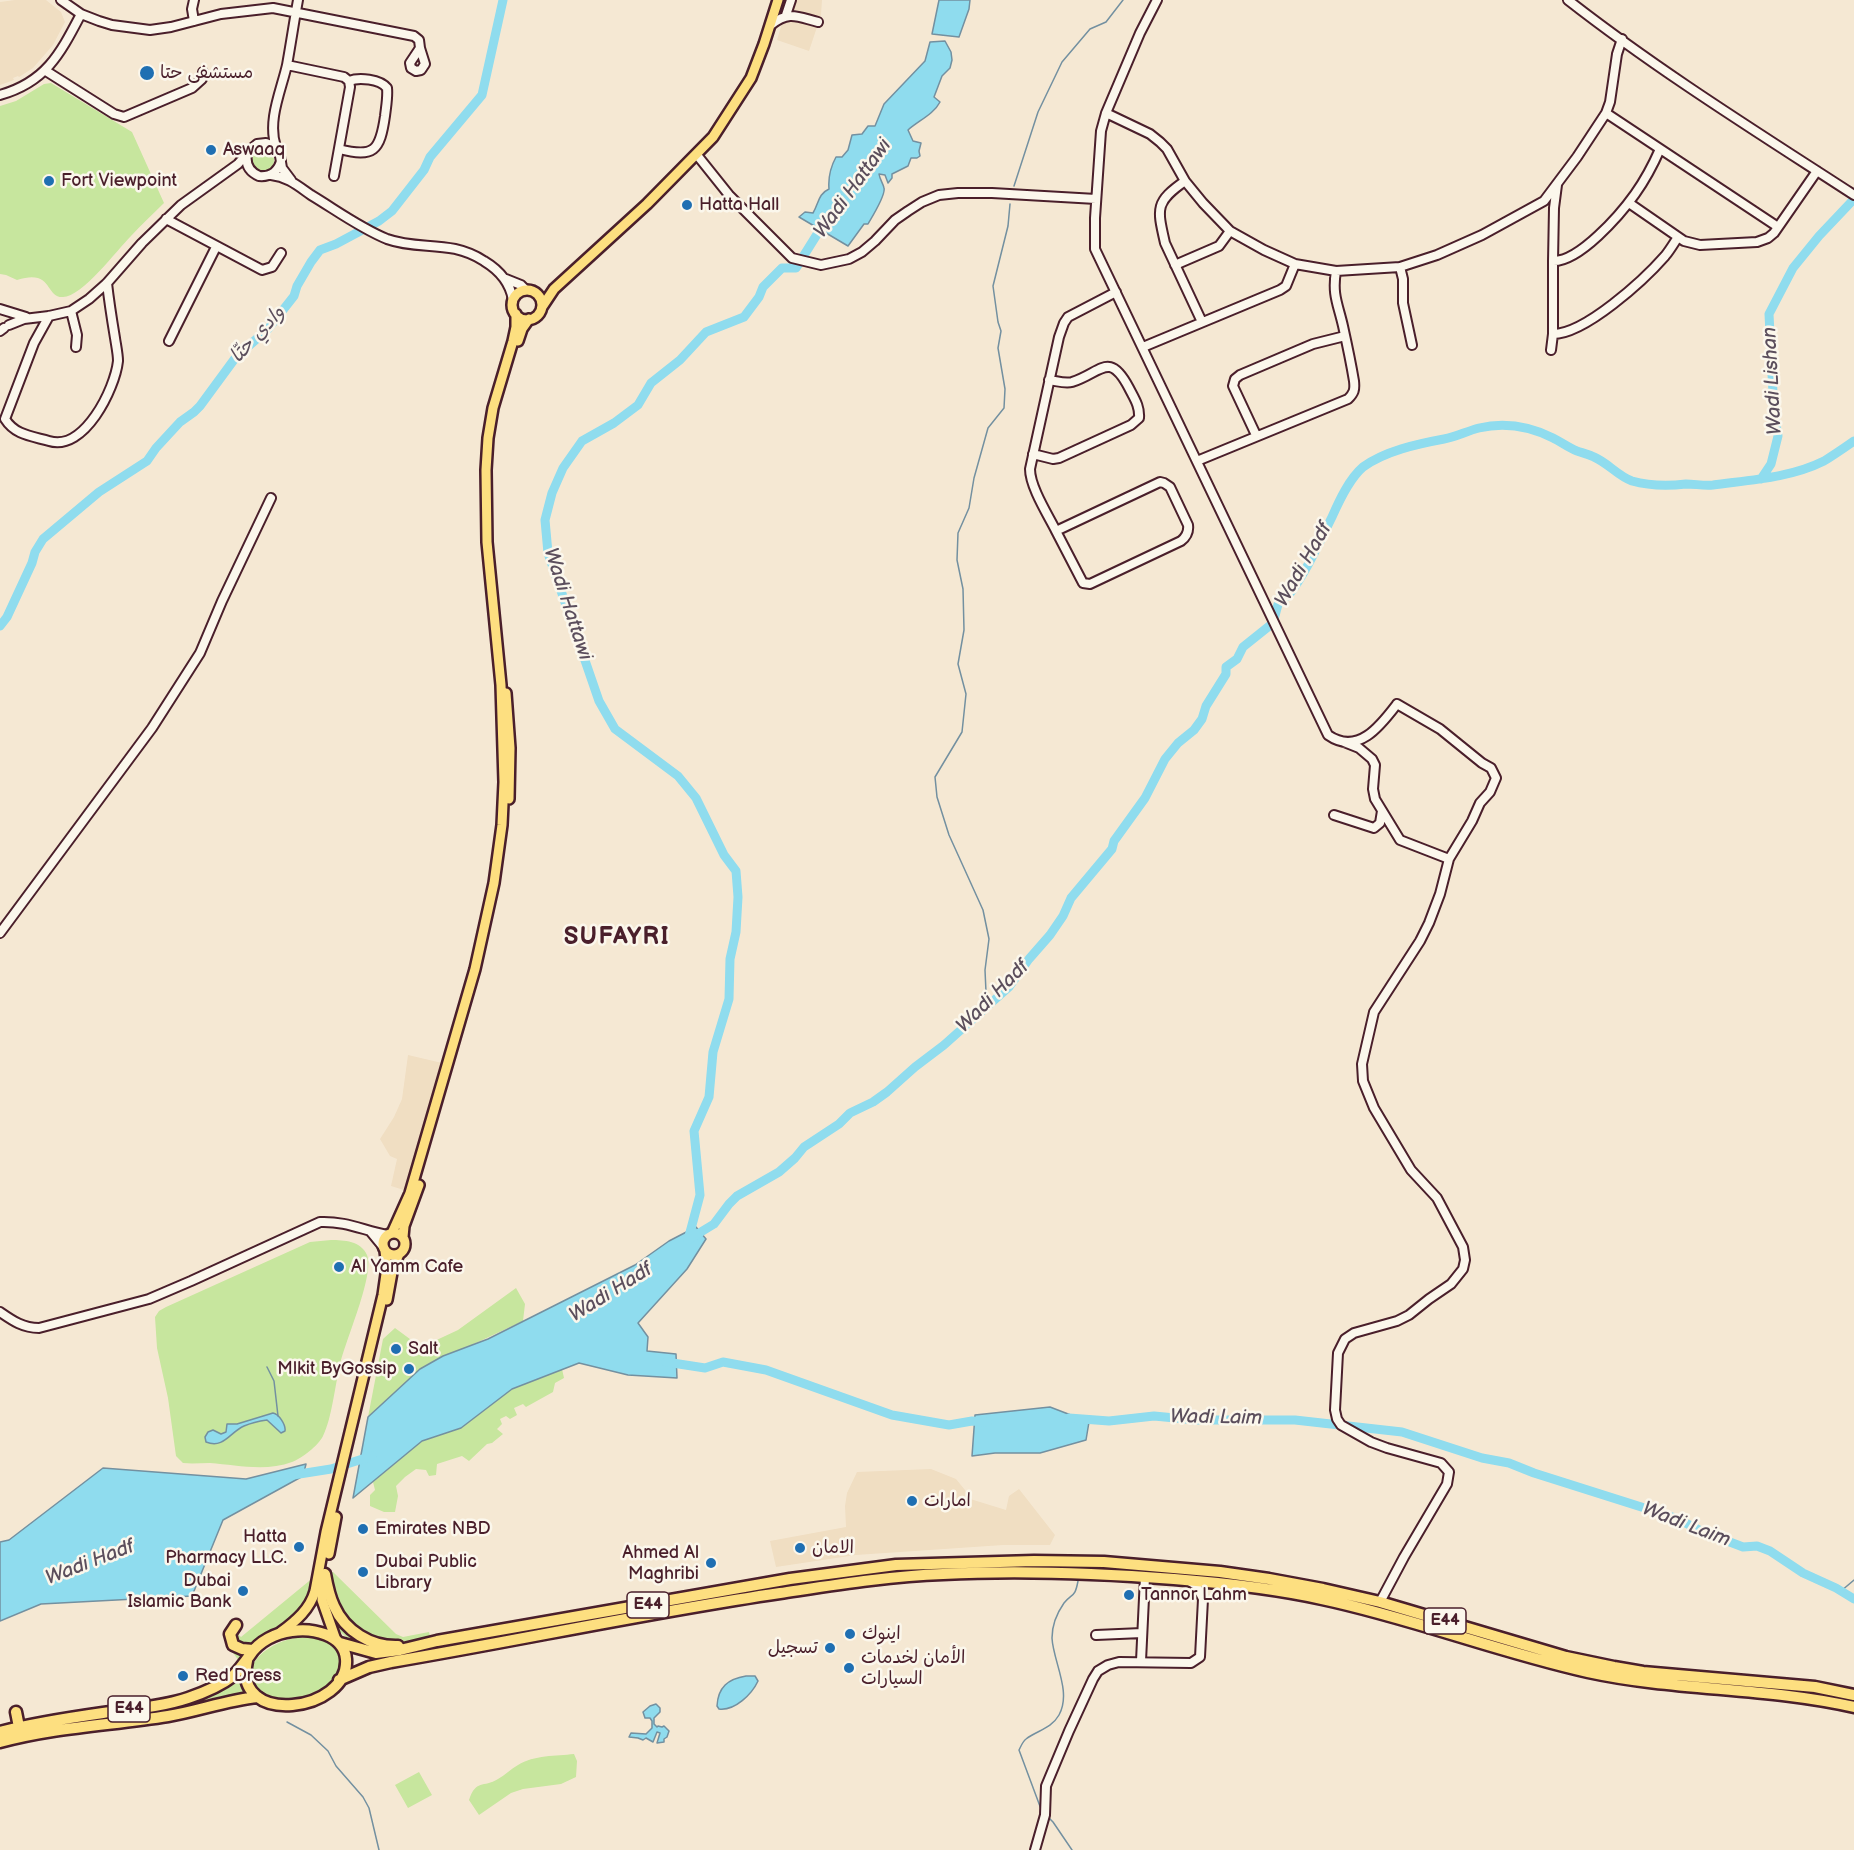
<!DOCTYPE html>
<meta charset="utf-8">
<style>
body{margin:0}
canvas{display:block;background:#f5e8d3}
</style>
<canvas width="1854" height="1850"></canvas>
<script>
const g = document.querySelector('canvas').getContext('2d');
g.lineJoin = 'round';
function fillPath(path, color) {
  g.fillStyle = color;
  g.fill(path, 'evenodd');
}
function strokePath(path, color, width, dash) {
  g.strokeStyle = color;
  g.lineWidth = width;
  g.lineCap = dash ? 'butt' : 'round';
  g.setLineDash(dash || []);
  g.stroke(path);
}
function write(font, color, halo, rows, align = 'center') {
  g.font = font + ' "Balsamiq Sans","Playpen Sans Arabic",sans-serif';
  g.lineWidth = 5;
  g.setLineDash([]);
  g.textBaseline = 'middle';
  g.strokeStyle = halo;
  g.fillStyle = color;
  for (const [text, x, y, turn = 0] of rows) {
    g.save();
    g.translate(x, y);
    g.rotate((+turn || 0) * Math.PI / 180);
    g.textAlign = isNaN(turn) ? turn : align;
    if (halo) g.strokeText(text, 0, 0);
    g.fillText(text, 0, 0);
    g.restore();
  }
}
const built = new Path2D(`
 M15,0H46L61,12L65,22L53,45L33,68L19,77L18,76L13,78L14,80L0,85V2Z
 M789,0H822L821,15L809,51L777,40Z
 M408,1055L442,1063L407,1191L391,1186L397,1159L390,1156L380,1139L394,1117L402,1099Z
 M931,1469L956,1479L965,1490L967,1498L1006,1510L1009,1496L1019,1489L1055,1535L1050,1545H1003L856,1555L776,1567L770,1541L846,1527L845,1506L847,1493L857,1472Z`);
const green = new Path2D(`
 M51,83L132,132L164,203C153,214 141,225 131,236C117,250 82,297 63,297C45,298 53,268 17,280L6,275L0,274V106L16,101L44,84Z
 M252 160a11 11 0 1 1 22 0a11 11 0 1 1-22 0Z
 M331,1240C344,1240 361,1241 367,1255C375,1275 345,1341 340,1365C335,1385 332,1418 323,1436C318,1446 302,1458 292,1462C266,1472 236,1465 210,1463C201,1463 192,1464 183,1463L176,1456L168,1398L157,1348L155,1317L159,1311L166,1307L310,1242Z
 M516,1288L525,1304L523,1321L420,1369L368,1417L383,1339L395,1328L414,1342L428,1344L458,1330Z
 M562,1369L564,1378L555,1383L553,1392L526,1407L523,1404L514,1408L517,1415L510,1419L506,1416L500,1419L502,1424L497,1429L503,1434L492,1443L487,1444L469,1461L462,1456L437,1464L436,1475L429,1476L426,1470L416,1469L405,1477L396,1486L398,1496L395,1512H384L370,1506V1495L375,1490L373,1482L422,1441L461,1428L512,1389Z
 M329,1572H333L396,1634L403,1637L429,1632L431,1640C418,1643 398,1650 385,1649C360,1648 334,1637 329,1609C326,1598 329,1583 329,1572Z
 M314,1577L317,1579L305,1608L281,1627L267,1634L253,1644L239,1661L228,1646L236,1640V1636L238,1634L241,1637Z
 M315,1637C333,1644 339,1644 345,1664L336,1682L314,1697L282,1702L258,1693C256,1687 251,1681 251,1675C250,1655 279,1640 296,1638C302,1637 309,1637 315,1637Z
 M241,1677L242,1685L249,1696L155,1714L152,1712C182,1706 219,1699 241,1677Z
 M574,1754L577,1761L576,1777L561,1784L523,1789L511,1793L479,1815L469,1800C476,1779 483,1788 498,1779C505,1775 511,1769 518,1765C534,1755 556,1756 574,1754Z
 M419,1772L432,1795L408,1808L395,1785Z`);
const water = new Path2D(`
 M939,0H970L969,9L959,37L932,34Z
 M945,41L951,52L952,60L950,68L942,76L934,97L940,102C934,114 918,121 908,130L913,141L921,143L919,151L920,156L917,158H911L908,166L892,174V178L888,183L885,175L879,174C880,180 883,183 884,188C886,195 872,217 868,224H864L848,246L799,217L805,212L813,213C819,203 818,194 829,189C828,177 830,168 836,157H842L848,150L852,135L862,134L868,126H875L884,104L925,61L930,42Z
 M696,1227L706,1239L687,1269L638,1323L648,1337L647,1351L676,1354L677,1378L628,1375L579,1363L512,1389L461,1428L422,1441L353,1498L368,1417L420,1369L443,1356L488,1339L635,1265L669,1241Z
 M1050,1407L1089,1422L1086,1440L1040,1453H995L972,1456L975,1415Z
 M273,1413C279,1414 286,1425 285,1431L281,1433L267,1420C260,1421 251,1423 244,1426C230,1432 224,1449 206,1442L205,1437L208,1432L213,1430L221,1434L226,1432L227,1424H237Z
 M306,1464L303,1476L223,1520L192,1596L41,1604L0,1621V1542L9,1540L103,1468L246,1479Z
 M746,1676H755L758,1681C752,1694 735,1711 719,1709L717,1706C718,1687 728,1679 746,1676Z
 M656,1704L660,1708V1712L654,1718V1724L657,1727L658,1726L662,1727L664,1726L669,1731L667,1737L664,1739V1742L657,1743L660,1733L657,1732L653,1742L646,1738L643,1740L638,1738L629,1737L631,1733L646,1734L652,1728V1721L650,1718H645L643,1712L650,1706Z`);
const stream = new Path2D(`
 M1014,186L1038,112L1062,62L1090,29L1106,22L1123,0
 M991,1003L986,992L985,970L989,939L983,910L949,835L937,797L935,777L962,732L966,694L958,664L964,630L963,589L957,560L958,533L969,508L974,478L988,428L1004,408L1005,389L998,348L1001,331L998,322L993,286L1008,226L1010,204
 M267,1367L274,1381L278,1416
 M1841,1591L1854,1580
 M287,1722L311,1735L328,1751L336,1766L363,1797L369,1808L379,1850
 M1041,1809L1019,1750C1021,1746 1023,1741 1026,1739C1038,1730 1051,1729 1059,1715C1072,1692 1053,1661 1052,1638C1052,1625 1057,1613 1064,1603C1072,1593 1075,1598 1078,1581
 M1048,1817L1053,1822L1072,1850`);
const river = new Path2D(`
 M1761,479L1771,464L1778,436L1774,413L1769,314L1793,268L1819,236L1854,199
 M0,626L7,617L32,563L35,552L43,539L99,492L147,461L156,448L180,422L194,412L200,406L236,357L268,329L294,296L297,286L311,262L320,250L336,244L379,221L392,211L424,170L430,157L482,95L503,0
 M691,1238L714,1224L729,1204L737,1196L779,1172L795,1158L804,1147L839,1124L850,1113L873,1102L887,1092L915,1067L944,1045L991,1003L1009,987L1029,959L1050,935L1063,916L1071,898L1112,849L1114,841L1145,798L1165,759L1178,743L1194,730L1202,719L1206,706L1226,674V667L1237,659L1243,647L1273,623L1280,597L1288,596C1306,573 1319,543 1332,517C1339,501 1349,479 1363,467C1385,451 1417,444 1444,439C1456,437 1467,431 1479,428C1505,422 1529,426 1553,438C1561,442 1569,448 1577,451C1583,453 1588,454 1594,457C1608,463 1618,476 1632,481C1650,486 1669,486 1686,484C1695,484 1704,486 1713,485C1750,480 1790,478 1824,461C1834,455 1844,448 1854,441
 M688,1240L700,1195L694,1131L709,1097L713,1052L729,999L730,959L736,932L738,897L736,871L724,855L696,798L678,776L615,729L599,701L548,553L545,520L552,493L563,468L582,441L614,423L638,405L651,383L680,360L706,332L744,317L759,297L763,287L782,268H796L826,220
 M666,1362L705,1368L723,1362L766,1370L892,1415L949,1425L972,1421L987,1422
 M1069,1418L1109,1421L1154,1416L1196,1420H1295L1402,1432L1482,1458L1509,1463L1534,1473L1654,1511L1678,1519L1701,1531L1743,1547L1757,1546L1770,1551L1803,1573L1836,1588L1854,1599
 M293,1475L331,1469L372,1456`);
const minor = new Path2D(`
 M61,0L81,14L99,21L112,25L150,30L171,27L221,14L273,8L414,36L419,40L420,48
 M1157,0L1140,33L1106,113L1101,131L1095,218V249L1328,735C1358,756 1381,725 1397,704L1440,729L1482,763L1491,768L1496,778L1490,792L1480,803L1472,821L1449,859L1440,894L1429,923L1420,941L1374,1012L1362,1064L1363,1081L1374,1108L1411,1170L1437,1198L1463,1247L1465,1260L1463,1269L1451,1284L1429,1299L1409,1315L1397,1321L1354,1333L1345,1339L1338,1353L1335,1410L1337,1419L1341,1425L1371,1442L1387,1448L1441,1463L1449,1472L1447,1484L1404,1557L1380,1602
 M1568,0C1659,71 1757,132 1854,195
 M786,15L791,0
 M194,21L192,9L194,0
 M771,25C789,10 798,17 818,22
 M420,48L425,64L421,70L416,71L411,68L410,63Z
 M287,65L344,77L349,81L350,87L334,176
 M46,71L114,114L124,117L192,88L202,79L203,72
 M0,95C46,82 60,54 81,14
 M1106,113L1150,134L1160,142L1167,149L1185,181L1203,203L1230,231L1264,250L1295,264L1336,271L1400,267L1437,255L1482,235L1544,201L1577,157L1606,113L1610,102L1617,54L1622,39
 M1606,113L1778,227
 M276,147C267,121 281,91 287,65C291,43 294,22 298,0
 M339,149C374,158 380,151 385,116C386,107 388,97 387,88C380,79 359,77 349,81
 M247,154C245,165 250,172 259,176C270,177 278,172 281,161
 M697,155L729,195L792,258L821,265L849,259L862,252L875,241L895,220L908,211L922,202L939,195L958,193H992L1096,199
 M271,175C288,177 298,186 311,195C336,210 360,228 387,239C420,251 450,239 484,261C499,270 510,282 513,300
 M1185,181C1155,202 1157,208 1165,243L1202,322
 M1629,203L1684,241L1700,245L1757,242L1768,238L1774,233L1817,171
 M166,219L262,270L272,267L281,253
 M1553,261L1554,208L1557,185
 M1175,265L1219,246L1230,231
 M1400,267L1403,279V303L1412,345
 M506,279L521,285L526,290
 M0,309L26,317
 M71,311L77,335L76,347
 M49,316L34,343L5,419C15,435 31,436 49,441C84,452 115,389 118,361C118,354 116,345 115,338C112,320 109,301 107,283
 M9,325L24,319L49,316L71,311L89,299L107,283L142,243L181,205L238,164L250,150L257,144L266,143L276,147L280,156L282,168L291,180
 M0,331L4,328
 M1553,334V261C1579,262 1620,215 1635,194C1645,180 1653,165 1660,149
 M169,341L216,247
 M1143,347L1280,290L1286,286L1295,264
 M1551,350L1553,334C1585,334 1644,280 1665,256C1670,250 1674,243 1678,237
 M1256,435L1233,386L1235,379L1240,375L1313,344L1345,336
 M1033,454L1053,459L1059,458L1131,425L1139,418C1140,406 1134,398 1129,388C1109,350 1101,373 1072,382C1065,384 1057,381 1049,380
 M1197,461L1348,399C1354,393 1355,390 1354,381C1351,363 1347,344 1343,326C1338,304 1332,295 1336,271
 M1160,482L1164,483L1170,487L1188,525C1189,532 1186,537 1181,541L1090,584L1083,583L1056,531Z
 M1056,531C1048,515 1030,487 1030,469L1059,337L1064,323L1068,317L1116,292
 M1344,742L1359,748L1372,759L1375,765L1373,789L1375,799L1400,840L1449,859
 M1334,815L1374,828L1380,823L1382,811
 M0,933L152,728L200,653L222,601L271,498
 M370,1231L384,1248
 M0,1312C13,1321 23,1328 39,1328L149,1299L191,1281L320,1222C346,1221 362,1230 387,1235
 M1096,1635L1142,1633
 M1141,1661L1145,1577
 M1035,1850L1045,1815L1046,1786L1069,1731L1093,1679L1098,1671L1108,1665L1119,1662L1191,1663L1200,1657L1203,1599L1196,1585L1189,1581`);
const major = new Path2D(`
 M512 305a15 15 0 1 1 30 0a15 15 0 1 1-30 0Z
 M542,307L554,289L647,204L713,137L751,78L764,44L778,0
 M518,341L522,329L529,319
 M506,693L510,748L509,799
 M383 1244a11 11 0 1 1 22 0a11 11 0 1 1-22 0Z
 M392,1233L410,1193L475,969L494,883L502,825L504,782L501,685L487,542L486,470L488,438L493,408L513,341L516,327V314
 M403,1237L404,1226L419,1185
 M387,1300L393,1267L399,1254
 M329,1554L336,1517
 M325,1576L322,1600L336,1640
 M281,1632C296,1621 310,1609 315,1591L326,1532L383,1295L387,1267L385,1251`);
const highway = new Path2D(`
 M325,1574C327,1585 329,1596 334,1606C345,1631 371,1647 398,1646
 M236,1625L230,1634L233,1645L242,1649L253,1650
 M340,1643L376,1653L400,1650L437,1641L790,1579L896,1565L1034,1561L1104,1562L1220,1572L1269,1579L1323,1589L1380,1602L1566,1657L1614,1667L1643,1672L1815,1687L1854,1695
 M339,1680L369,1667L391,1662C521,1640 650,1612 780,1593C834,1585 889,1576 943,1574C1021,1570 1097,1573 1174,1579C1224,1583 1273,1588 1322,1599C1412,1618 1498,1652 1588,1672C1675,1691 1767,1687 1854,1707
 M16,1712L19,1727
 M0,1732C34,1723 68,1718 103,1713C131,1709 161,1707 188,1698C203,1693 220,1686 233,1676C240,1669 245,1662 250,1655C259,1641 276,1633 292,1631C312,1628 344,1634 346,1659C350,1712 232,1728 247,1661
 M0,1742C55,1727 112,1725 168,1716C198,1711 227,1700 258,1697`);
const markers = [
 [147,73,8,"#1f6fb2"],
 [211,150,6,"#1f6fb2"],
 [49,181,6,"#1f6fb2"],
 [687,205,6,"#1f6fb2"],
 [339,1267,6,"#1f6fb2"],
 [396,1349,6,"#1f6fb2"],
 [409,1369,6,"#1f6fb2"],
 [912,1501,6,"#1f6fb2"],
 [363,1529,6,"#1f6fb2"],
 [299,1547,6,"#1f6fb2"],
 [800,1548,6,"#1f6fb2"],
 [711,1563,6,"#1f6fb2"],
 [363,1572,6,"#1f6fb2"],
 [243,1591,6,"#1f6fb2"],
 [1129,1595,6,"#1f6fb2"],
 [850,1634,6,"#1f6fb2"],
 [830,1648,6,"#1f6fb2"],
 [849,1668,6,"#1f6fb2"],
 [183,1676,6,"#1f6fb2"]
];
const shields = [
 [648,1605,42],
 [1445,1621,42],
 [129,1709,42]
];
const shieldNames = [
 ["E44",648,1605],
 ["E44",1445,1621],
 ["E44",129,1709]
];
const poiNames = [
 ["مستشفى حتا",160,73],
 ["Aswaaq",223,150],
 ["Fort Viewpoint",61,181],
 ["Hatta Hall",699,205],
 ["Al Yamm Cafe",351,1267],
 ["Salt",408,1349],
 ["Mlkit ByGossip",397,1369,"right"],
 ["امارات",924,1501],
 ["Emirates NBD",375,1529],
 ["Hatta",287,1537,"right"],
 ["Pharmacy LLC.",287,1558,"right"],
 ["الامان",812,1548],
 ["Ahmed Al",699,1553,"right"],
 ["Maghribi",699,1574,"right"],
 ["Dubai Public",375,1562],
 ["Library",375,1583],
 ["Dubai",231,1581,"right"],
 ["Islamic Bank",231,1602,"right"],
 ["Tannor Lahm",1141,1595],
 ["اينوك",862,1634],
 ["تسجيل",818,1648,"right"],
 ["الأمان لخدمات",861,1658],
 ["السيارات",861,1679],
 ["Red Dress",195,1676]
];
const waterNames = [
 ["Wadi Hattawi",853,189,-54],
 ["وادي حتّا",258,335,-47],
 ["Wadi Lishan",1773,381,-93],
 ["Wadi Hadf",1304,565,-60],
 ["Wadi Hattawi",567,604,72],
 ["Wadi Hadf",993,997,-45],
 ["Wadi Hadf",611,1293,-32],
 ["Wadi Laim",1216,1418,1],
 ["Wadi Laim",1686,1525,21],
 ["Wadi Hadf",90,1563,-21]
];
const districtNames = [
 ["SUFAYRI",617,938]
];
fillPath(built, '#f0dec2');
fillPath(green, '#c7e69e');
fillPath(water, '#8fdcee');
strokePath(water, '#7390a0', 1.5);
strokePath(stream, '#7390a0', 1.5);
strokePath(river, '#8fdcee', 9);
strokePath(minor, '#4a1f2b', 12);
strokePath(major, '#4a1f2b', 14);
strokePath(highway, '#4a1f2b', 15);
strokePath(minor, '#fbf7ec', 8);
strokePath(major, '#fddf80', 9);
strokePath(highway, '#fddf80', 10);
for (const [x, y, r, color] of markers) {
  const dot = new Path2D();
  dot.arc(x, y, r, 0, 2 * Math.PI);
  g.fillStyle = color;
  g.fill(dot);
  strokePath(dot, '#fbf7ec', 2);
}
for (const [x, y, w] of shields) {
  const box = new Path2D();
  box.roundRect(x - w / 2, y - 13, w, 26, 4.5);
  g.fillStyle = '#fbf7ec';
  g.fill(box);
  strokePath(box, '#4a1f2b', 1.5);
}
write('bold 16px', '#4a1f2b', null, shieldNames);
write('18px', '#4a1f2b', '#fbf7ec', poiNames, 'left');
write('italic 20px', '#5b4e5c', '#fbf7ec', waterNames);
g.letterSpacing = '1.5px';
write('bold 24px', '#4a1f2b', '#fbf7ec', districtNames);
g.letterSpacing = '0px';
</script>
